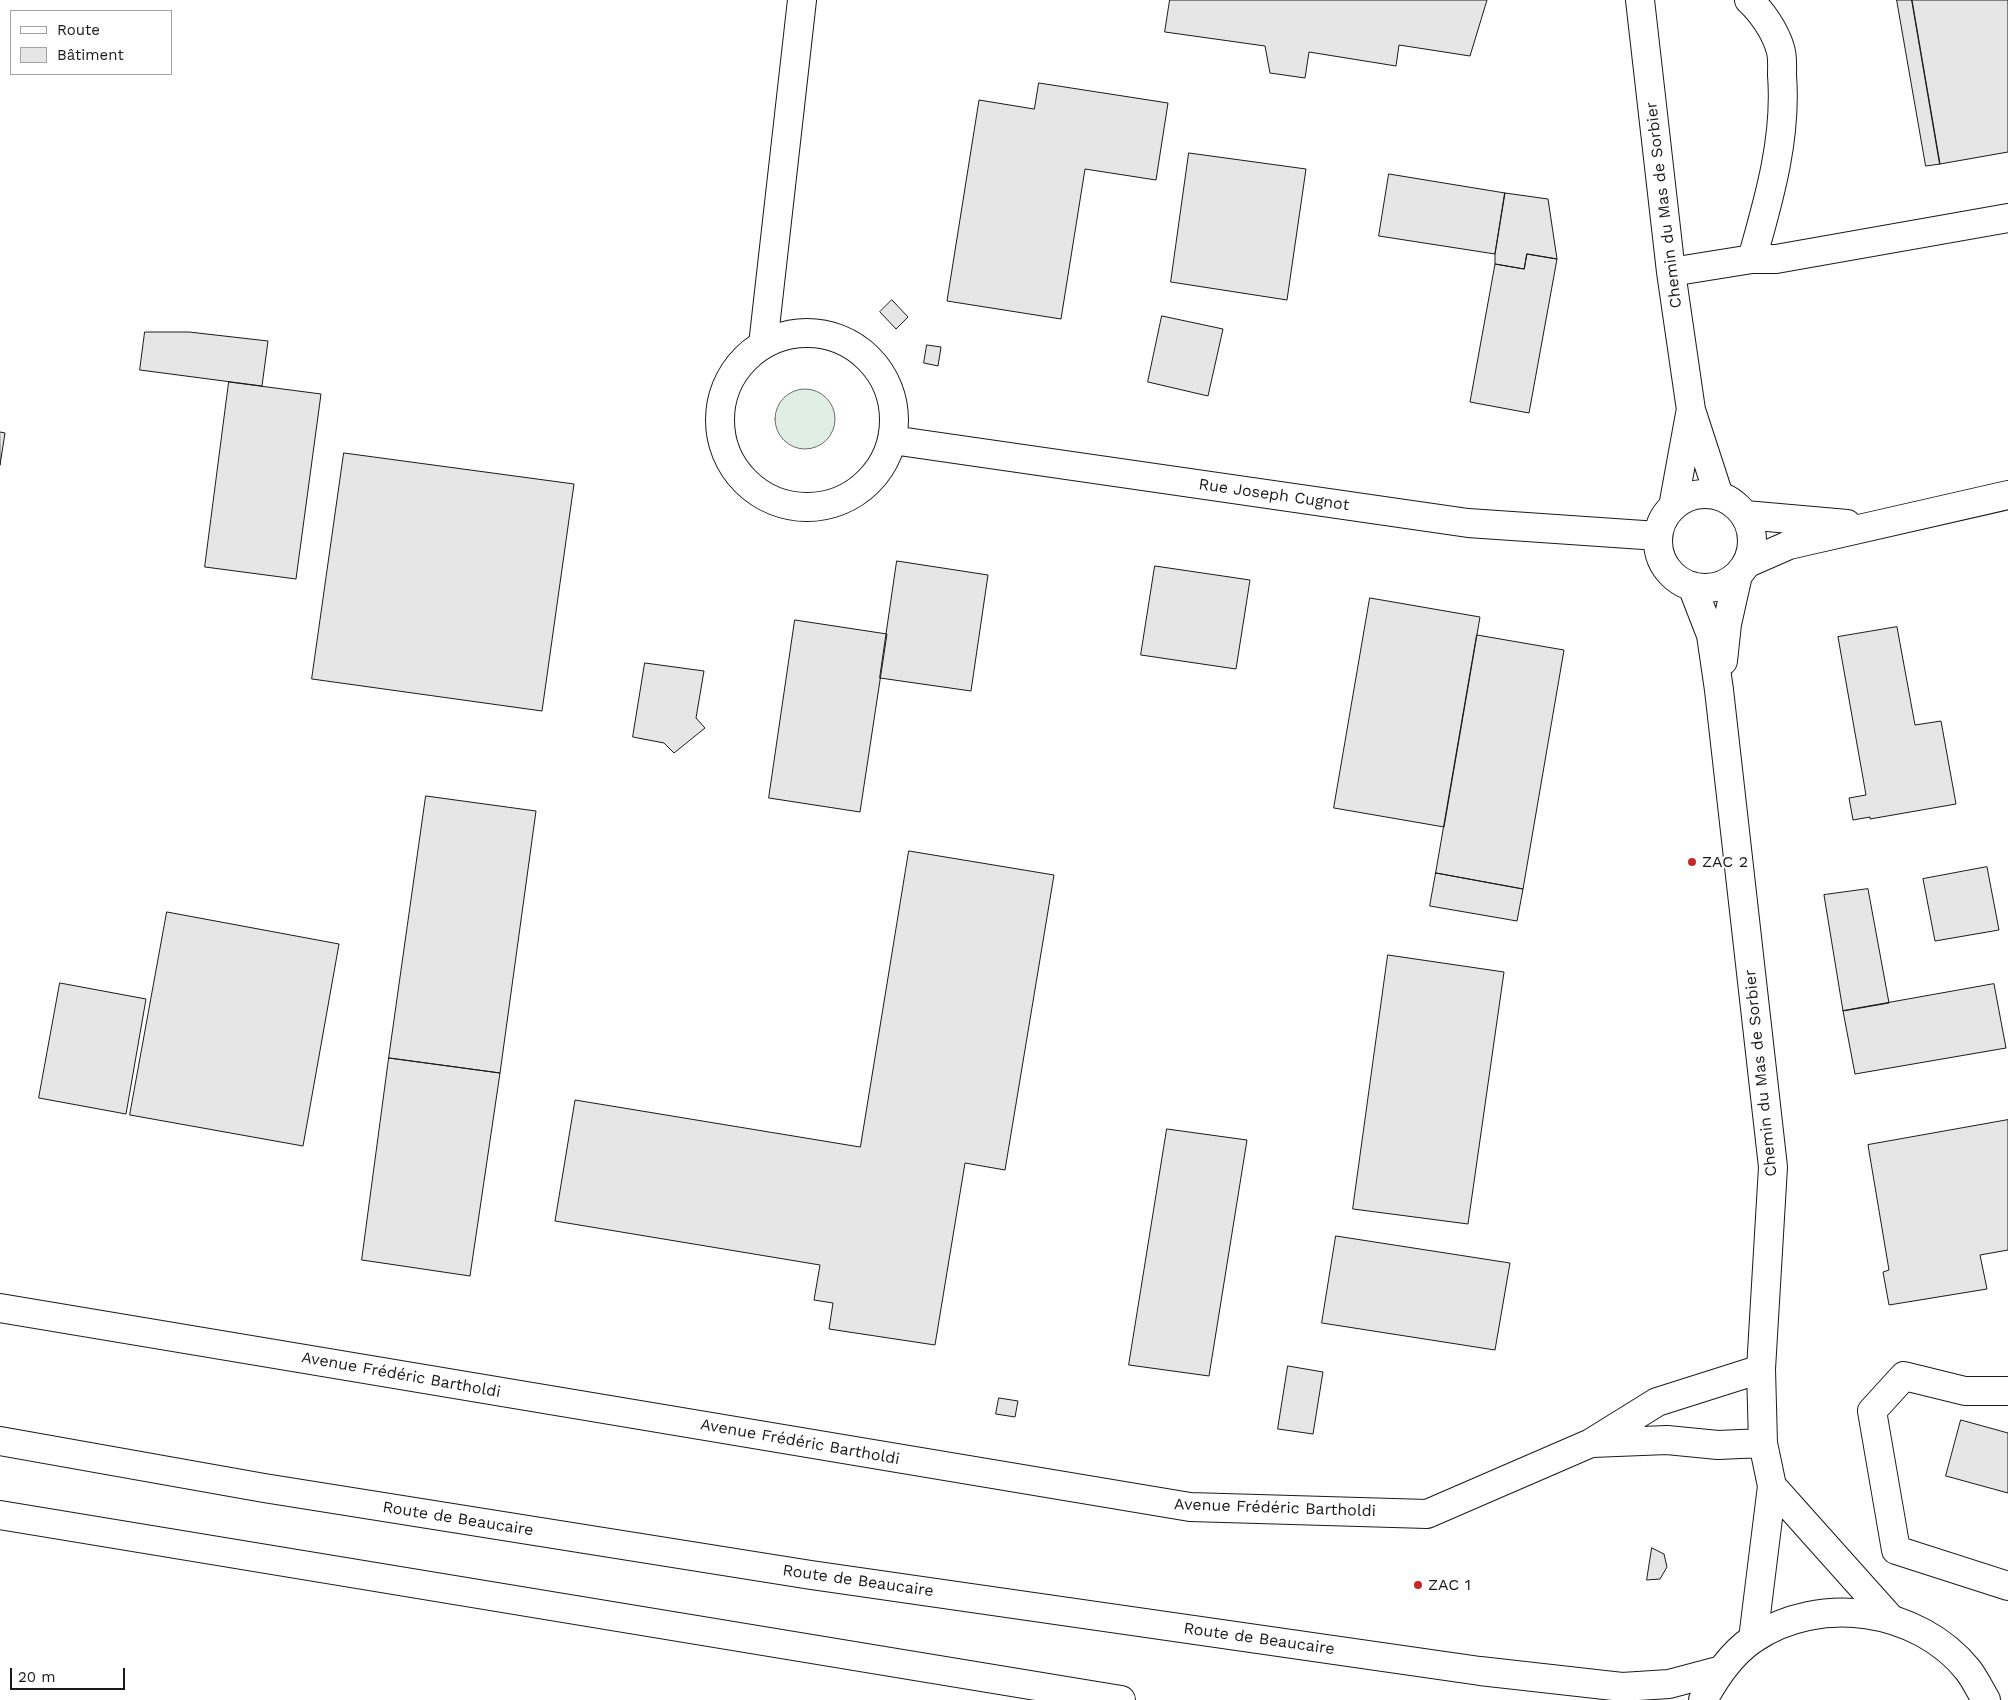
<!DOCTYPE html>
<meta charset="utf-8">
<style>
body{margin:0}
#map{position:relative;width:2008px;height:1700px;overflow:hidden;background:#fff;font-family:"Work Sans",sans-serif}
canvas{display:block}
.legend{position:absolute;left:10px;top:10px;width:162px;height:65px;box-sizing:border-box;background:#fff;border:1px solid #a3a3a3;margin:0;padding:6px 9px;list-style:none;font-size:15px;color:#1a1a1a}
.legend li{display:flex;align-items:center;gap:10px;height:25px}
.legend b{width:25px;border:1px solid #a3a3a3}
.scale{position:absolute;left:10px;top:1668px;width:115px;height:22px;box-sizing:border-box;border:2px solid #1a1a1a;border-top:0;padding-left:6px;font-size:15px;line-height:18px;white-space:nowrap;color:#1a1a1a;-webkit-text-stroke:4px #fff;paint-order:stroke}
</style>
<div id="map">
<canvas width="2008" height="1700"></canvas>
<ul class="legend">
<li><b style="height:6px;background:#fff"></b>Route</li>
<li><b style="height:14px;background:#e6e6e6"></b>Bâtiment</li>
</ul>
<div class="scale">20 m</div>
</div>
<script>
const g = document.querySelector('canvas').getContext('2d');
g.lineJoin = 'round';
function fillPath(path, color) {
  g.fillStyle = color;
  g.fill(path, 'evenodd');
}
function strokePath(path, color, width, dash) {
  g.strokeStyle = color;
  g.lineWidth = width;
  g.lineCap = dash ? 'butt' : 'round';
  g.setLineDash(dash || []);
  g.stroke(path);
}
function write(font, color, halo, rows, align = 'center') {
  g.font = font + ' "Work Sans",sans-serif';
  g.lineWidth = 4;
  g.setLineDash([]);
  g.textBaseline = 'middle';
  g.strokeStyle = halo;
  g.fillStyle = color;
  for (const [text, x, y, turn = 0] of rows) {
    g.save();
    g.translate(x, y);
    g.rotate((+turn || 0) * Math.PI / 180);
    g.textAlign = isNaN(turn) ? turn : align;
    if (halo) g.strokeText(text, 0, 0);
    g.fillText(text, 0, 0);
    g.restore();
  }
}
const green = new Path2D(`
 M775 419a30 30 0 1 1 60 0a30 30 0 1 1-60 0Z`);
const building = new Path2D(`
 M1170,0H1487L1470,56L1399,45L1396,66L1309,52L1305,78L1270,73L1265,46L1165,32Z
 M1897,0H1912L1940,164L1926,166Z
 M1912,0H2008V152L1940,164Z
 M1039,83L1168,103L1156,180L1085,169L1061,319L947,301L979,100L1034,109Z
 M1189,153L1306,169L1287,300L1171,282Z
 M1389,174L1505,193L1495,254L1379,236Z
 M1505,193L1548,199L1557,259L1527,254L1524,269L1495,264V254Z
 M1527,254L1557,259L1529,413L1470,402L1495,264L1524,269Z
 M892,300L908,317L896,329L880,312Z
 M1162,316L1223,329L1208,396L1148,382Z
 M145,332H189L268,341L262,386L140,370Z
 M927,345L941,347L938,366L924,363Z
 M229,382L321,394L296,579L205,567Z
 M0,432L5,433L0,465Z
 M344,453L574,484L542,711L312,679Z
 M897,561L988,575L971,691L880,678Z
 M1155,566L1250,580L1236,669L1141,655Z
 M1370,598L1480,617L1444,827L1334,808Z
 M795,620L887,634L860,812L769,798Z
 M1897,627L1915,725L1941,721L1956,804L1870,819V817L1853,820L1849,798L1866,795L1838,637Z
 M1477,635L1564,650L1523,889L1436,873Z
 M645,663L704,671L696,718L705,728L674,753L664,743L633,737Z
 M426,796L536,811L500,1073L389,1058Z
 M909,851L1054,875L1005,1170L965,1163L935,1345L829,1329L833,1303L814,1300L820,1265L555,1221L575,1100L860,1147Z
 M1987,867L1999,930L1935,941L1923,879Z
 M1436,873L1523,889L1517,921L1430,906Z
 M1868,889L1889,1003L1843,1011L1824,895Z
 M167,912L339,944L303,1146L130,1115Z
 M1388,955L1504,972L1468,1224L1353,1209Z
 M60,983L146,999L126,1114L39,1098Z
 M1994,984L2006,1048L1855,1074L1843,1011Z
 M389,1058L500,1073L470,1276L362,1260Z
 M2008,1120V1250L1980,1255L1987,1289L1889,1305L1883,1272L1889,1270L1868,1145Z
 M1167,1129L1247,1140L1209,1376L1129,1365Z
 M1336,1236L1510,1263L1495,1350L1322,1323Z
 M1288,1366L1323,1372L1313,1434L1278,1429Z
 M999,1398L1018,1401L1015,1417L996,1414Z
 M1961,1420L2008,1433V1493L1946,1476Z
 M1652,1548L1664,1554L1667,1567L1660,1579L1647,1580Z`);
const minor = new Path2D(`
 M1640,0L1671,272L1691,410L1719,496
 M1749,0C1762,12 1775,31 1780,48C1783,56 1782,66 1782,75C1787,138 1769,199 1752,259
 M1671,272L1752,259H1776L2008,218
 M720 420a87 87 0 1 1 174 0a87 87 0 1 1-174 0Z
 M763,345L802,0
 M892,440L1468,523L1658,536
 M1658 541a47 47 0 1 1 94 0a47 47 0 1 1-94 0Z
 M1673,507L1690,414
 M1745,515L1847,524
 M1748,563L1789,545L2008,495
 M1692,586L1711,635L1719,690L1773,1167L1761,1369L1763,1443L1772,1486L1753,1639
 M1723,661L1727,624L1738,575
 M0,1308L1190,1507L1427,1514L1591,1443L1657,1402L1761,1369
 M2008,1391H1965L1904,1376L1872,1411L1896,1550L2008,1586
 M1592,1443L1667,1440L1718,1445L1763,1443
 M1772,1486L1890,1618`);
const major = new Path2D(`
 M0,1441L264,1488L811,1575L1480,1671L1622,1687L1669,1684L1718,1671
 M0,1515L1121,1700
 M1703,1700C1716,1677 1731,1654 1753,1639C1820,1594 1918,1608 1968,1670C1975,1679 1980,1690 1986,1700`);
const markers = [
 [1692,862,5,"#c62828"],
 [1418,1585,5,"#c62828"]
];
const streetNames = [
 ["Chemin du Mas de Sorbier",1664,205,-97],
 ["Rue Joseph Cugnot",1274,495,8],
 ["Chemin du Mas de Sorbier",1761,1073,-96],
 ["Avenue Frédéric Bartholdi",401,1375,10],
 ["Avenue Frédéric Bartholdi",800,1442,10],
 ["Avenue Frédéric Bartholdi",1275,1508,2],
 ["Route de Beaucaire",458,1519,9],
 ["Route de Beaucaire",858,1581,8],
 ["Route de Beaucaire",1259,1639,8]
];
const poiNames = [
 ["ZAC 2",1702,862],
 ["ZAC 1",1428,1585]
];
fillPath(green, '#e0efe3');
strokePath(green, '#6a6a6a', 1);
fillPath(building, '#e6e6e6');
strokePath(building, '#1a1a1a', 1);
strokePath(minor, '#1a1a1a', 30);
strokePath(major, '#1a1a1a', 30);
strokePath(minor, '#fff', 28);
strokePath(major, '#fff', 28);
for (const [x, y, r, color] of markers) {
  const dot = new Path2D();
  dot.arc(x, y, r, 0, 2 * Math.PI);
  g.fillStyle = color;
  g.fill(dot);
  strokePath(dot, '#fff', 2);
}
write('16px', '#1a1a1a', '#fff', streetNames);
write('16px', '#1a1a1a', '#fff', poiNames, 'left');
</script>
